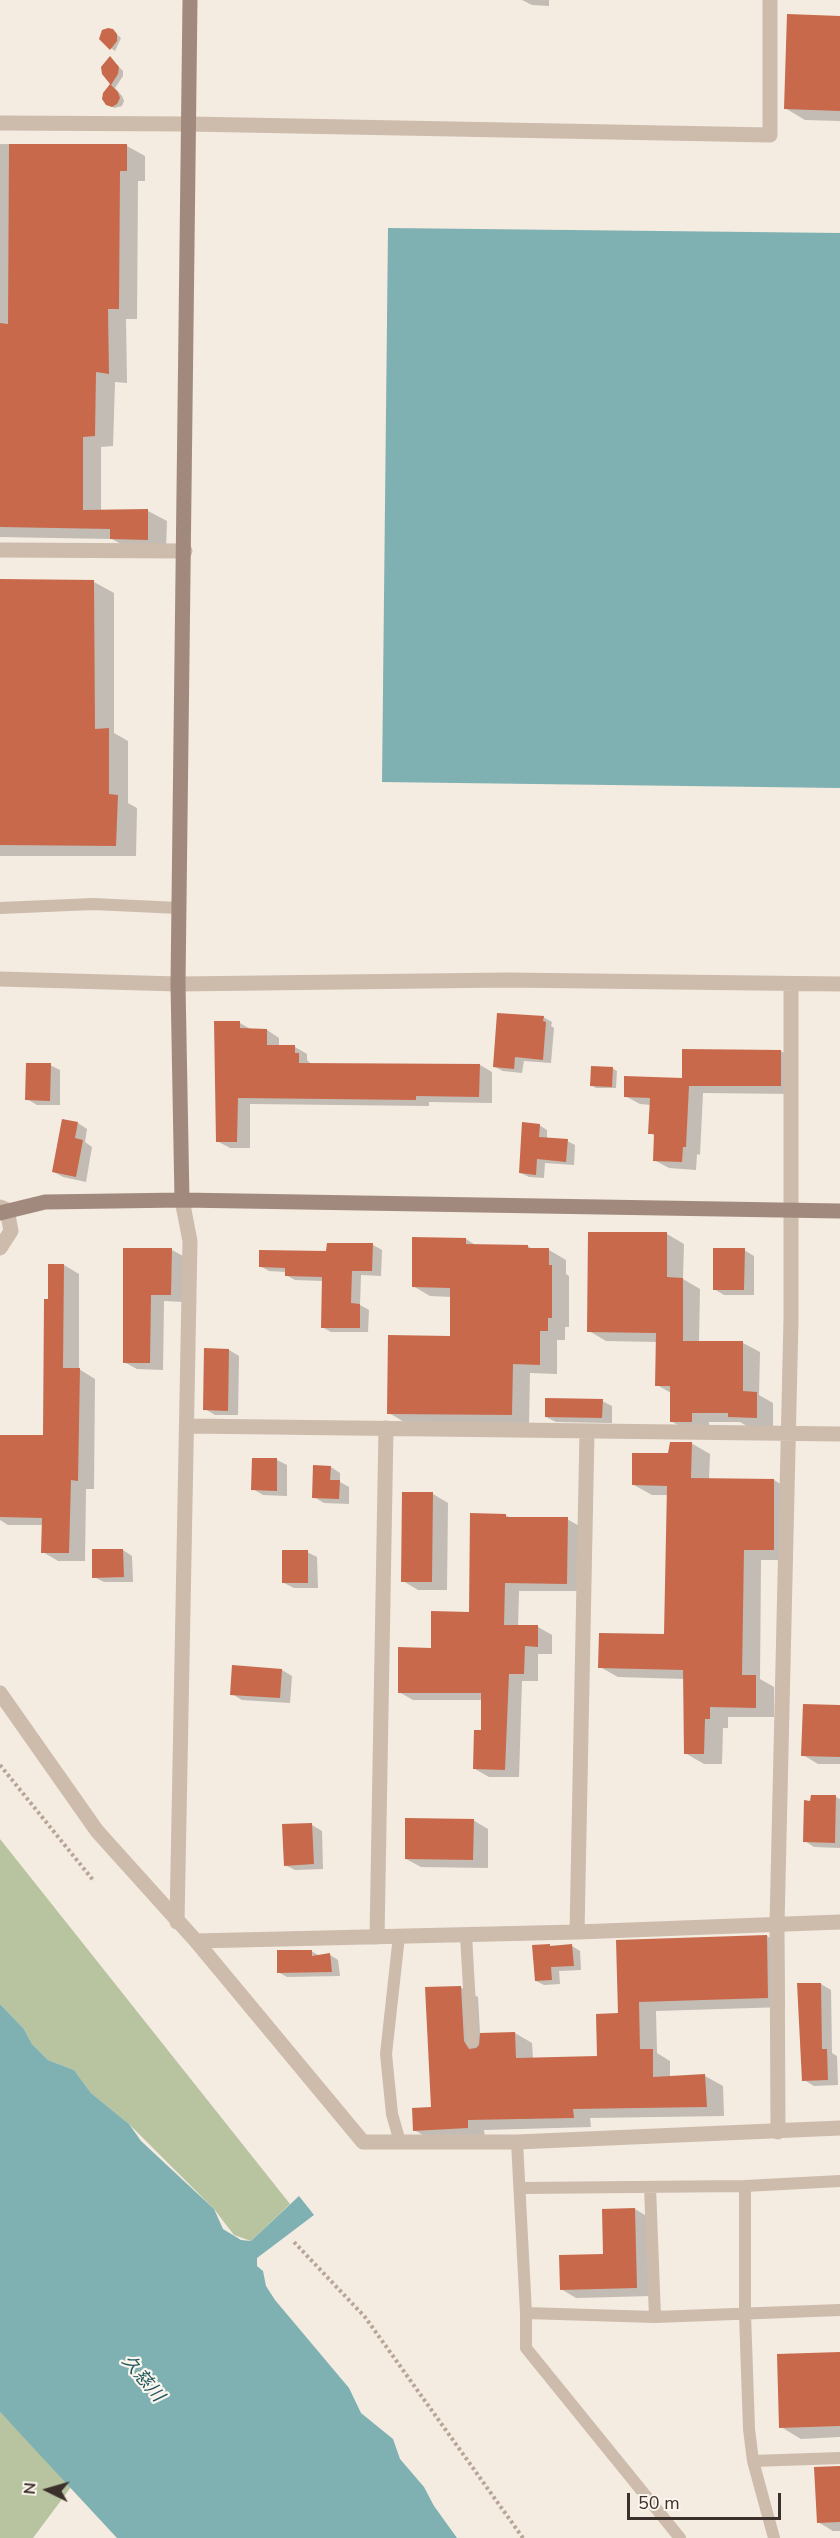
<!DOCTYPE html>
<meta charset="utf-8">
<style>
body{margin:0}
#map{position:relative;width:840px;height:2538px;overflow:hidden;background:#f4ebe1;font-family:"Nunito Sans",sans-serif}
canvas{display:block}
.north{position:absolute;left:18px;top:2460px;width:60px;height:60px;-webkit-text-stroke:4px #fbf5ee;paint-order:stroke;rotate:275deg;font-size:16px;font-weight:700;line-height:24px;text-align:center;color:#3b302b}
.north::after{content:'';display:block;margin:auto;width:21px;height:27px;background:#3b302b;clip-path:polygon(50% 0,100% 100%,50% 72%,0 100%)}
.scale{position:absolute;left:627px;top:2493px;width:154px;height:27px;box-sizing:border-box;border:3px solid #3b302b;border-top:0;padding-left:8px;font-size:18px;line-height:21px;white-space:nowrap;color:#3b302b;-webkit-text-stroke:4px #fbf5ee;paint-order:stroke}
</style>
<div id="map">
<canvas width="840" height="2538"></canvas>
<div class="north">N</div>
<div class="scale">50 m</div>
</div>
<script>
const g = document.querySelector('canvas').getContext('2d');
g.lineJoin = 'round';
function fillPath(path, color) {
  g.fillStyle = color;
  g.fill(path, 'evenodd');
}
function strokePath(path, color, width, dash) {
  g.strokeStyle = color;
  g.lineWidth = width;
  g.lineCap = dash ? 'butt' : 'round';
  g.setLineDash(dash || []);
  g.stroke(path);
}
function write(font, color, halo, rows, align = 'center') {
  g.font = font + ' "Nunito Sans","Noto Sans JP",sans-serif';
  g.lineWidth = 4.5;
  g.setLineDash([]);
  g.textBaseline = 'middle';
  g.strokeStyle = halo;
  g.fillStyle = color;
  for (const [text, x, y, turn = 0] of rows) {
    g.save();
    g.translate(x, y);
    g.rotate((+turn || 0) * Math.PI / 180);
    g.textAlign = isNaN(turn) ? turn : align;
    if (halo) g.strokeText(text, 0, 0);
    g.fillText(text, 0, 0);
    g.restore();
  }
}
const green = new Path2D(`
 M0,1839L290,2204L251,2241L234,2235L214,2209L129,2124L91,2093L74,2070L48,2060L32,2044L24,2029L0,2004Z
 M0,2412L71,2487L33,2538H0Z`);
const water = new Path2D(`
 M388,228L840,233V788L382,782Z
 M0,2004L24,2029L32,2044L48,2060L74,2070L91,2093L129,2124L141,2141L214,2209L223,2229L241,2240L251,2241L299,2196L314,2215L257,2258V2266L263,2271L266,2286L275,2300L349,2388L361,2413L393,2439L400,2459L424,2487L434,2506L457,2538H117L0,2412Z`);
const shadow = new Path2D(`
 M522,0H549V6L532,5Z
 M840,17V121L805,120L785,108Z
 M113,31L121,38L115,51L111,48Z
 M110,58L123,71V76L115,88L122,96L124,101L122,106L114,108L110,105L104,94L111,84L104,73Z
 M0,144L127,146L145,156V181H138L137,319H126L127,383L115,382L113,446L101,447V511H148L167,521L166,549H130L112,539L0,537Z
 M0,580L94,582L114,593V733L128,741V803L137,808L136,856H0Z
 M543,1017L552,1022L551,1026L554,1028L551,1063L524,1061L522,1073L503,1071L495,1067Z
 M240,1023L252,1030H267L279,1038V1047H295L307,1054V1060L311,1064L480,1065L492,1072V1103L429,1102V1106L250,1104V1148H230L217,1141Z
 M781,1051L795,1060V1094L703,1093L700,1155L697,1154L696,1170L669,1168L654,1160L655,1136L650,1133L651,1105L640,1104L625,1096Z
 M50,1065L60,1070V1105H37L27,1099Z
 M612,1068L617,1071L616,1088H596L591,1085Z
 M78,1123L87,1129L85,1142L92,1147L86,1182L63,1177L54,1172Z
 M539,1125L547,1130V1139L567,1141L575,1145L574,1165L545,1163L544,1178L529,1177L521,1173Z
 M667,1234L684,1244L683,1279L700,1289L699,1342L743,1343L760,1352L759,1395L773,1403V1427L747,1426L740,1422H709V1431H688L671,1421V1393L657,1385V1342L606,1341L589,1331Z
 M466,1239L477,1246H528L533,1250H549L566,1260V1274L569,1276V1327H565V1340H557V1374L530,1373L529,1424L406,1423L389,1413L451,1337L452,1297L430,1296L413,1286Z
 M373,1245L382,1250L381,1276L361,1275L360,1305L369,1310L368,1332H331L322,1327L323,1281L295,1280L286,1275V1272L269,1271L260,1266Z
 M125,1249L172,1250L185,1257L184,1302L164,1301L163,1370L137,1369L124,1362Z
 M744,1250L754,1256V1295H724L714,1289Z
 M64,1265L79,1274V1369L95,1379L94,1489H86L85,1561H58L43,1552V1525H8L0,1520V1436L44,1437L50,1300Z
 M206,1350H229L239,1356L238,1415H215L205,1409Z
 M602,1401L612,1406V1423L556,1422L546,1417Z
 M691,1443L710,1454L709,1480H774L792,1491V1560H761L760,1679L774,1687V1717H728V1728H723L722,1764H704L685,1753V1679L618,1677L600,1667L665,1635L669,1495H652L634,1485L669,1454Z
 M253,1459L277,1460L287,1465V1496L263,1495L253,1489Z
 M331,1467L340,1473V1482L349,1487V1504L324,1503L314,1497Z
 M404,1494H433L448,1503L447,1590H418L403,1581Z
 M505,1515L511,1518L567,1519L581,1527L580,1591H519L518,1627H538L552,1635V1654H538V1681H522L519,1777H489L475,1769L482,1731L483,1700H413L399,1692L432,1649L470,1613Z
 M123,1550L132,1556L133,1582H104L94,1577Z
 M307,1552L317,1557L318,1588H294L284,1583Z
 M233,1667L282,1670L292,1676L290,1703L242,1700L232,1694Z
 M840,1707V1764H818L803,1755Z
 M812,1796L836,1797L840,1799V1848L814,1847L805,1841Z
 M473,1820L488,1829V1868L421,1867L406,1859Z
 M312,1825L322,1831L323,1869L295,1870L285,1865Z
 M767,1936L784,1946L785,2007L656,2011L657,2053L670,2061V2077L705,2076L723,2086L724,2116L590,2118L591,2127L484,2130L485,2137L432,2140L414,2130L433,2109L460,1987L478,1997L480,2034L515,2033L532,2043L533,2059L598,2057L619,2015L617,1942Z
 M572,1946L580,1951L581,1970L559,1971L560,1984L544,1985L536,1981L552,1947Z
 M311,1951L320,1956L330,1955L338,1960L340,1976L287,1977L278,1972Z
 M821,1984L831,1990L832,2053L837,2056L838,2085L814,2086L804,2080L799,1985Z
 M635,2209L650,2218L652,2296L576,2298L561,2289L605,2255Z
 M840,2354V2437L801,2439L781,2427Z
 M840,2467V2531H833L818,2522Z`);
const building = new Path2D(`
 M787,14L840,16V111L784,109Z
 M108,28L113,29L117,34V41L110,50L99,39L102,30Z
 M110,56L119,67L118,74L111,85L118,92L120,98L117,104L112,107L106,105L102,99L103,93L110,84L102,74L101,67Z
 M9,144H127V171H120L119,309H108L109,374L96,372L95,436L83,437V510L148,509V540L110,539V529L0,527V323L8,324Z
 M0,579L94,580L95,729L109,728V794L118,795L116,846L0,845Z
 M497,1013L544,1016L543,1021L546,1022L543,1060L515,1057L514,1069L493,1067Z
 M214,1021H240V1028L267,1029V1045H295V1053H299V1063L480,1064L479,1097L416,1096V1100L238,1098L237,1142H216Z
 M682,1049L781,1050V1086H689L686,1147H683L682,1162L653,1161L654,1134H648L650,1098L624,1097V1076L682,1078Z
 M26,1063H51L50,1101L25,1100Z
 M591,1066L613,1067L612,1087L590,1086Z
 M62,1119L78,1122L75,1138L83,1140L76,1177L52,1172Z
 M522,1122L540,1124L539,1137L568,1139L566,1162L537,1159L536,1175L519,1173Z
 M588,1232H667V1277L683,1278V1341H743V1391L757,1392V1418L728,1417V1413H692V1422H670V1386H655L656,1333L587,1332Z
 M412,1237L466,1238V1244L528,1245V1248H549V1265H552V1318H548V1331H540V1365L513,1364L512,1415L387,1414L388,1335L450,1336V1288L412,1287Z
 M327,1243H373L372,1271H352L351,1303L360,1304V1328H321L322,1277L285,1276V1268L259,1267V1250L326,1251Z
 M123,1248H172L171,1295H151L150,1363H123Z
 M713,1248H745L744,1290H713Z
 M48,1264H64L63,1368H80L78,1481L71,1480L69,1553H41L42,1518L0,1517V1435H43L44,1299H48Z
 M204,1348L229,1349L228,1411L203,1410Z
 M545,1398L603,1399L602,1418L545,1417Z
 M670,1442H692L691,1478L774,1479V1550H744L742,1675H756V1708L710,1707V1719H705L704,1754H684L683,1670L598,1668L599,1633L664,1634L667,1486L632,1485V1453H668Z
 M252,1458H277V1491L251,1490Z
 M313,1465L331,1466L330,1480H340L339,1499L312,1498Z
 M402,1492H433L432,1582H401Z
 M470,1513L506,1514V1517H568L567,1584L505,1583L504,1625H538V1647L525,1646L524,1674H509L505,1770L473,1769L474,1730H481V1693H398V1647L431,1648V1611L469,1612Z
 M92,1549H123L124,1577L92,1578Z
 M282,1550H308V1583H282Z
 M232,1665L282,1669L280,1698L230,1695Z
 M803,1704L840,1705V1757L801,1756Z
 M811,1795H836L835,1843L803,1842L804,1800L810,1801Z
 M405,1818L474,1819L473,1860L405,1859Z
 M312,1823L314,1864L284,1866L282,1824Z
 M767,1935L768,1998L639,2002L640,2049H653V2077L705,2074L707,2107L573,2109L574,2118L468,2120V2128L413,2131L412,2108L431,2107L425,1987L461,1986L464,2041L469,2049L476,2048L479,2045L480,2033L515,2032L516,2058L597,2056L596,2014L618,2013L616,1940Z
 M550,1944V1946L572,1944L574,1966L551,1967L552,1980L535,1981L532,1945Z
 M277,1950H312V1956L330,1953L332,1972L277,1973Z
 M797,1983H821L822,2049H827L828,2080L802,2081Z
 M635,2208L637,2288L560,2290L559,2255L603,2254L602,2209Z
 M840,2352V2426L779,2428L777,2354Z
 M840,2466V2522L817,2523L814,2467Z`);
const path = new Path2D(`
 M0,1765L93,1880
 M294,2242L365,2317L523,2538`);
const lane = new Path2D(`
 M0,908L93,904L179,908
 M466,1935L472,2041
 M399,1936L386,2054L392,2114L400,2142
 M517,2142L526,2313V2348L680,2538
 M745,2186V2314L749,2429L753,2461L774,2538
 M650,2187L655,2317
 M521,2188L745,2186L840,2181
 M526,2313L655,2317L840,2310
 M753,2461L840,2458`);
const street = new Path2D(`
 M0,123L189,124L770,135V0
 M0,550L185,551
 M0,979L178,984L507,980L840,984
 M0,1207L7,1210L11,1231L0,1248
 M188,1426L840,1434
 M0,1693L97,1831L196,1941L363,2142H517L840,2128
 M177,1922L190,1241L182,1200
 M577,1932L587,1432
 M377,1937L386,1428
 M196,1941L577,1932L840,1922
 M778,2132L777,1924L791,1319V984`);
const secondary = new Path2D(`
 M182,1200L178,984L190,0
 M0,1213L45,1202L182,1200L840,1211`);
const waterNames = [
 ["久慈川",142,2379,50]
];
fillPath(green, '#b8c4a0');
fillPath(water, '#7fb0b2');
fillPath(shadow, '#0003');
fillPath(building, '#c8694b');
strokePath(path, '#b9a596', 4, [3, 3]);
strokePath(lane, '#cdbbac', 12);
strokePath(street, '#cdbbac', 15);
strokePath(secondary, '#a18a7d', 15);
write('italic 18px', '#1f5a5e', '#fbf5ee', waterNames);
</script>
